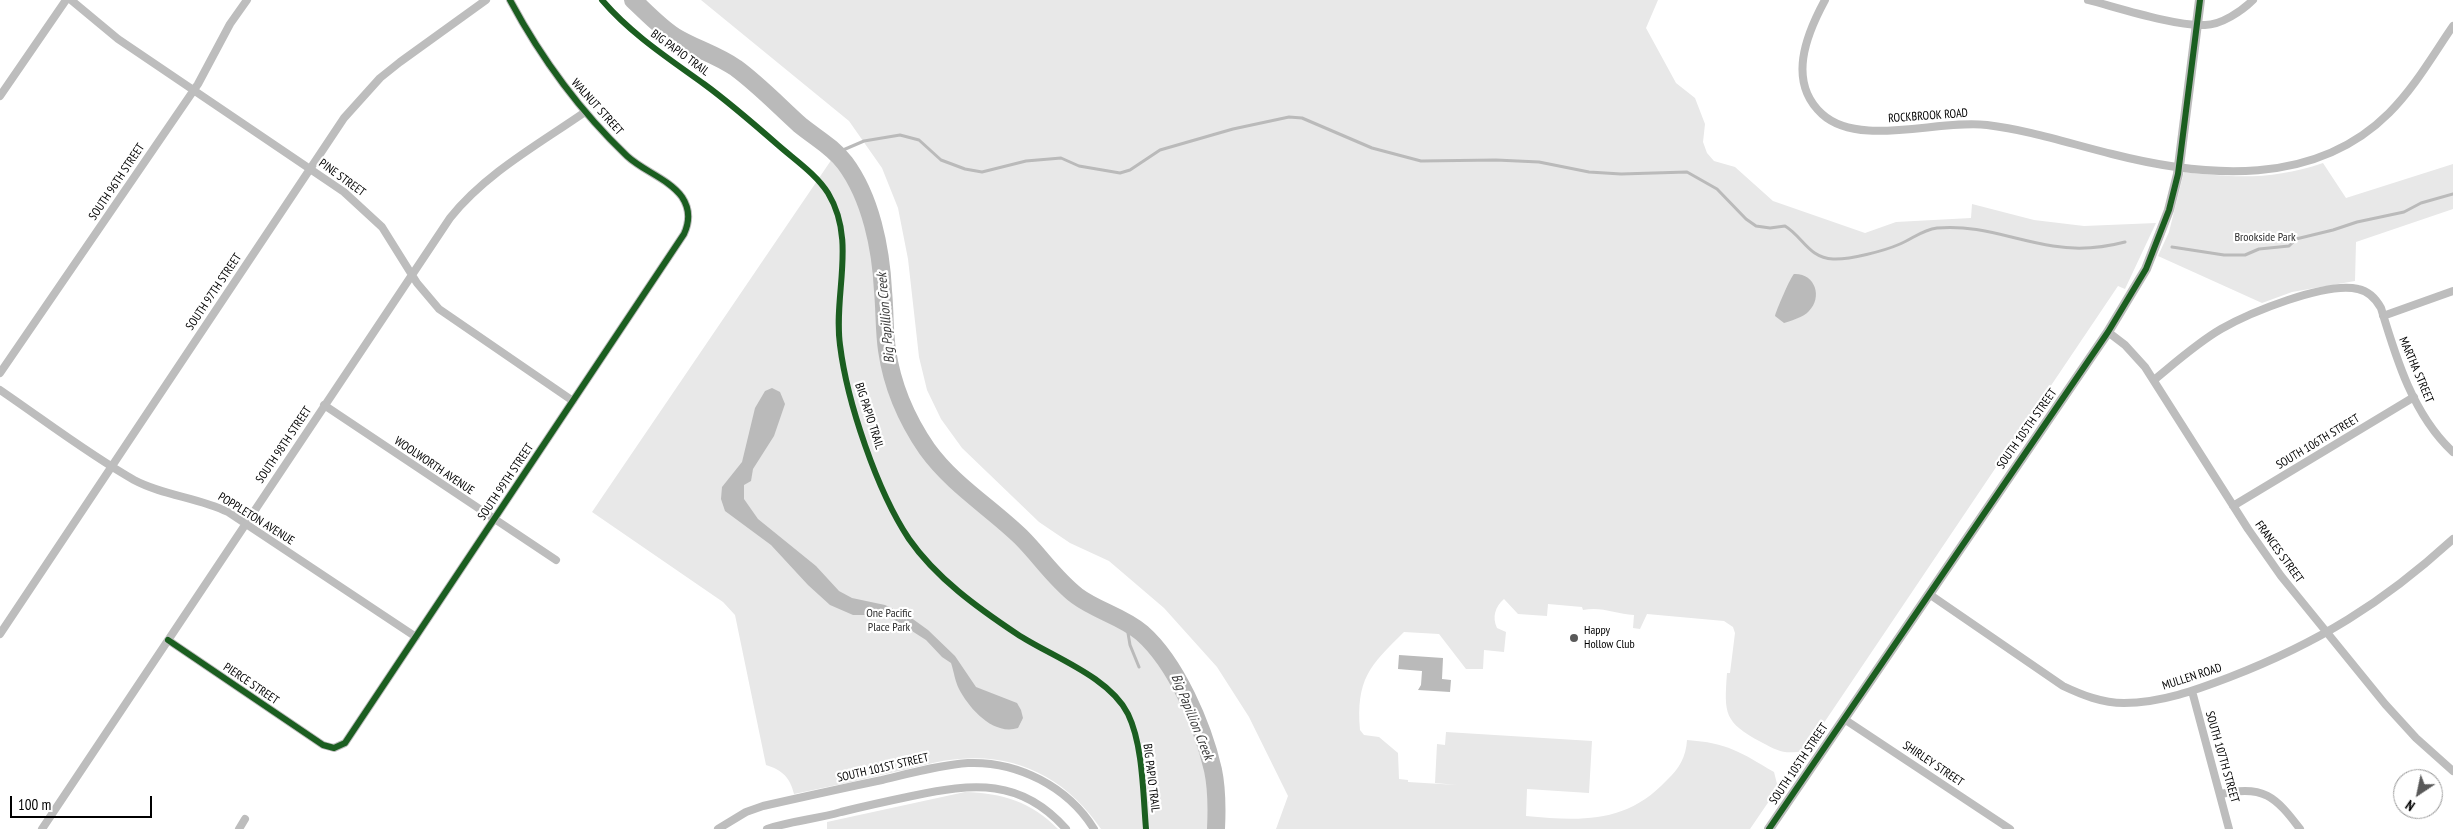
<!DOCTYPE html>
<style>
body{margin:0}
#map{position:relative;width:2453px;height:829px;overflow:hidden;background:#fff;font-family:"PT Sans Narrow",sans-serif}
canvas{display:block}
.north{position:absolute;left:2393px;top:769px;width:50px;height:50px;box-sizing:border-box;background:#fff;border:1px solid #999;border-radius:50%;rotate:214deg;font-size:14px;font-weight:700;line-height:20px;text-align:center;color:#000}
.north::after{content:'';display:block;margin:auto;width:18px;height:22px;background:#595959;clip-path:polygon(50% 0,100% 100%,50% 72%,0 100%)}
.scale{position:absolute;left:10px;top:796px;width:142px;height:22px;box-sizing:border-box;border:2px solid #000;border-top:0;padding-left:6px;font-size:15px;line-height:18px;white-space:nowrap;color:#000;-webkit-text-stroke:4px #fff;paint-order:stroke}
</style>
<div id="map">
<canvas width="2453" height="829"></canvas>
<div class="north">N</div>
<div class="scale">100 m</div>
</div>
<script>
const g = document.querySelector('canvas').getContext('2d');
g.lineJoin = 'round';
function fillPath(path, color) {
  g.fillStyle = color;
  g.fill(path, 'evenodd');
}
function strokePath(path, color, width, dash) {
  g.strokeStyle = color;
  g.lineWidth = width;
  g.lineCap = dash ? 'butt' : 'round';
  g.setLineDash(dash || []);
  g.stroke(path);
}
function write(font, color, halo, rows, align = 'center') {
  g.font = font + ' "PT Sans Narrow",sans-serif';
  g.lineWidth = 4.5;
  g.setLineDash([]);
  g.textBaseline = 'middle';
  g.strokeStyle = halo;
  g.fillStyle = color;
  for (const [text, x, y, turn = 0] of rows) {
    g.save();
    g.translate(x, y);
    g.rotate((+turn || 0) * Math.PI / 180);
    g.textAlign = isNaN(turn) ? turn : align;
    if (halo) g.strokeText(text, 0, 0);
    g.fillText(text, 0, 0);
    g.restore();
  }
}
const green = new Path2D(`
 M701,0H1658L1646,28L1676,83L1695,98L1705,124L1703,142L1707,153L1714,161L1735,167L1773,201L1865,233L1896,222L1971,218L1972,204L2034,220L2084,226L2156,223L2125,289L2118,286L1805,751C1783,754 1780,752 1761,742C1724,722 1724,714 1727,673H1730L1735,633L1733,627L1724,621L1647,614L1640,629L1633,628L1634,615C1616,614 1601,606 1583,610L1582,607L1548,604L1547,616L1518,614L1504,599C1495,607 1492,617 1497,628L1506,632L1504,652L1484,650L1483,669H1466L1439,634L1404,632C1369,666 1356,680 1360,730L1364,735L1379,737L1398,753L1399,779L1408,780V782L1457,785L1435,783L1437,744L1445,745L1446,732L1592,741L1589,793L1527,789L1526,816C1581,821 1626,824 1667,780C1679,769 1686,757 1687,740C1728,743 1740,752 1774,772L1778,788L1750,829H1276L1288,796L1249,717L1217,667L1164,608L1109,561L1070,543L1039,522L962,448L941,419L927,390L919,357L908,259L898,208L882,168L849,121Z
 M836,153C869,191 881,245 884,294C885,313 884,332 887,351C893,386 907,421 928,449C956,488 991,506 1023,539C1042,558 1055,579 1076,595C1096,611 1121,616 1140,632C1175,660 1205,728 1213,772C1217,791 1216,810 1216,829H1101C1068,780 1018,753 959,759C939,760 918,767 899,771C864,779 829,787 794,794C790,777 782,770 766,765L735,615L723,602L592,512Z
 M2323,163L2346,198L2453,164V209L2356,242L2355,281L2292,292L2262,303L2158,256L2169,232L2184,172C2235,178 2273,180 2323,163Z
 M965,792C1002,793 1032,802 1058,829H827V822Z`);
const water = new Path2D(`
 M1794,274C1815,273 1823,297 1809,311C1804,317 1790,321 1784,323L1775,316C1776,311 1791,276 1794,274Z
 M772,388L780,392L785,404L774,436L753,469L751,481L744,485V499L758,519L816,566L839,591L852,598L885,605L910,617L928,630L955,656L976,687L1017,703L1021,710L1023,718L1018,728C993,736 969,708 959,689C955,681 954,672 951,663L942,657L926,640L890,617L882,615H853L830,605L808,585L771,545L725,511L721,499L722,487L742,462L755,408L765,391Z
 M1399,655L1443,658L1442,679L1451,680L1450,692L1418,690L1421,685L1422,671L1398,669Z`);
const stream = new Path2D(`
 M836,153L864,141L900,135L919,140L941,160L965,169L982,172L1026,161L1061,158L1079,166L1120,173L1130,170L1160,150L1233,129L1289,117L1302,118L1372,148L1421,161L1496,160L1539,162L1589,172L1621,174L1687,172L1717,189L1746,219L1756,226L1770,228L1785,226C1803,237 1809,258 1833,259C1849,260 1884,251 1900,244C1914,238 1922,230 1937,228C1978,224 2014,240 2053,246C2077,250 2102,248 2125,242
 M2172,247L2224,255H2245L2259,249L2289,246L2296,239L2333,230L2357,222L2404,212L2421,203L2453,194
 M1126,621L1130,645L1139,667`);
const river = new Path2D(`
 M633,0C646,12 659,26 674,36C693,48 716,54 736,68C759,85 779,106 800,125C816,138 833,147 845,163C871,198 881,249 883,291C885,311 884,330 887,350C892,385 907,420 927,449C953,485 990,507 1021,537C1041,557 1054,578 1077,596C1097,611 1122,616 1142,633C1176,663 1203,726 1213,770C1217,789 1217,809 1216,829`);
const minor = new Path2D(`
 M71,0L118,39L344,192L382,227L417,283L439,309L573,401
 M1825,0C1806,35 1787,82 1822,114C1859,148 1938,119 1987,125C2029,130 2071,144 2112,154C2206,178 2315,187 2389,113C2415,87 2433,55 2453,26
 M2088,0C2119,8 2174,26 2205,25C2221,25 2242,11 2253,0
 M0,96L66,0
 M2383,316L2453,291
 M2108,332L2125,345L2145,367L2248,529L2281,576L2385,704L2416,738L2453,771
 M0,373L198,84L230,24L247,0
 M2154,380C2176,362 2197,343 2221,329C2249,313 2326,281 2358,289C2368,291 2376,299 2381,308C2396,358 2413,415 2453,452
 M0,390C44,420 88,454 134,480C164,496 198,497 228,512L416,637
 M324,405L556,560
 M2233,506L2414,397
 M1929,594L2063,686C2082,695 2102,703 2124,703C2161,703 2196,690 2230,677C2318,643 2383,603 2453,539
 M0,634L344,118L380,78L400,62L486,0
 M168,640L323,745L334,748L345,743L684,234C690,221 690,209 682,197C669,179 643,171 627,156C579,110 541,58 510,0
 M2192,691L2229,829
 M1844,719L2010,829
 M2221,794C2263,784 2276,797 2300,829
 M42,829L450,218C486,173 539,144 585,112
 M239,829L245,819
 M718,829L746,812L763,806C803,797 843,788 882,780C911,773 940,765 968,763C1018,761 1068,787 1094,829
 M767,829C791,821 817,819 841,812C865,806 888,801 912,796C973,783 1021,778 1066,829`);
const tertiary = new Path2D(`
 M1769,829L2108,332L2146,269L2169,210L2178,174L2200,0`);
const cycleway = new Path2D(`
 M602,0C631,34 668,58 704,84C730,103 754,124 778,145C795,160 816,174 828,193C857,241 833,294 840,345C847,402 877,491 909,539C936,578 978,608 1017,634C1050,656 1109,676 1128,714C1143,745 1143,794 1146,829
 M168,640L323,745L334,748L345,743L684,234C690,221 690,209 682,197C669,179 643,171 627,156C579,110 541,58 510,0
 M1769,829L2108,332L2146,269L2169,210L2178,174L2200,0`);
const markers = [
 [1574,638,5,"#595959"]
];
const streetNames = [
 ["BIG PAPIO TRAIL",680,53,36],
 ["WALNUT STREET",597,107,48],
 ["ROCKBROOK ROAD",1928,116,-4],
 ["PINE STREET",342,178,36],
 ["SOUTH 96TH STREET",117,182,-56],
 ["SOUTH 97TH STREET",214,292,-56],
 ["MARTHA STREET",2416,370,67],
 ["BIG PAPIO TRAIL",869,416,72],
 ["SOUTH 105TH STREET",2027,429,-55],
 ["SOUTH 106TH STREET",2318,442,-31],
 ["SOUTH 98TH STREET",284,445,-56],
 ["WOOLWORTH AVENUE",434,466,34],
 ["SOUTH 99TH STREET",506,482,-56],
 ["POPPLETON AVENUE",256,519,32],
 ["FRANCES STREET",2279,552,54],
 ["MULLEN ROAD",2192,677,-18],
 ["PIERCE STREET",251,684,34],
 ["SOUTH 107TH STREET",2222,757,74],
 ["SOUTH 105TH STREET",1799,764,-56],
 ["SHIRLEY STREET",1933,764,34],
 ["SOUTH 101ST STREET",883,768,-13],
 ["BIG PAPIO TRAIL",1151,778,83]
];
const parkNames = [
 ["Brookside Park",2265,238],
 ["One Pacific",889,614],
 ["Place Park",889,628]
];
const poiNames = [
 ["Happy",1584,631],
 ["Hollow Club",1584,645]
];
const waterNames = [
 ["Big Papillion Creek",886,318,-95],
 ["Big Papillion Creek",1192,717,68]
];
fillPath(green, '#e8e8e8');
fillPath(water, '#bababa');
strokePath(stream, '#bababa', 3);
strokePath(river, '#bababa', 18);
strokePath(minor, '#bdbdbd', 8);
strokePath(tertiary, '#bdbdbd', 10);
strokePath(cycleway, '#1b5e20', 6);
for (const [x, y, r, color] of markers) {
  const dot = new Path2D();
  dot.arc(x, y, r, 0, 2 * Math.PI);
  g.fillStyle = color;
  g.fill(dot);
  strokePath(dot, '#fff', 2);
}
write('12px', '#000', '#fff', streetNames);
write('12px', '#2d2d2d', '#fff', parkNames);
write('12px', '#000', '#fff', poiNames, 'left');
write('italic 14px', '#3e3e3e', '#fff', waterNames);
</script>
